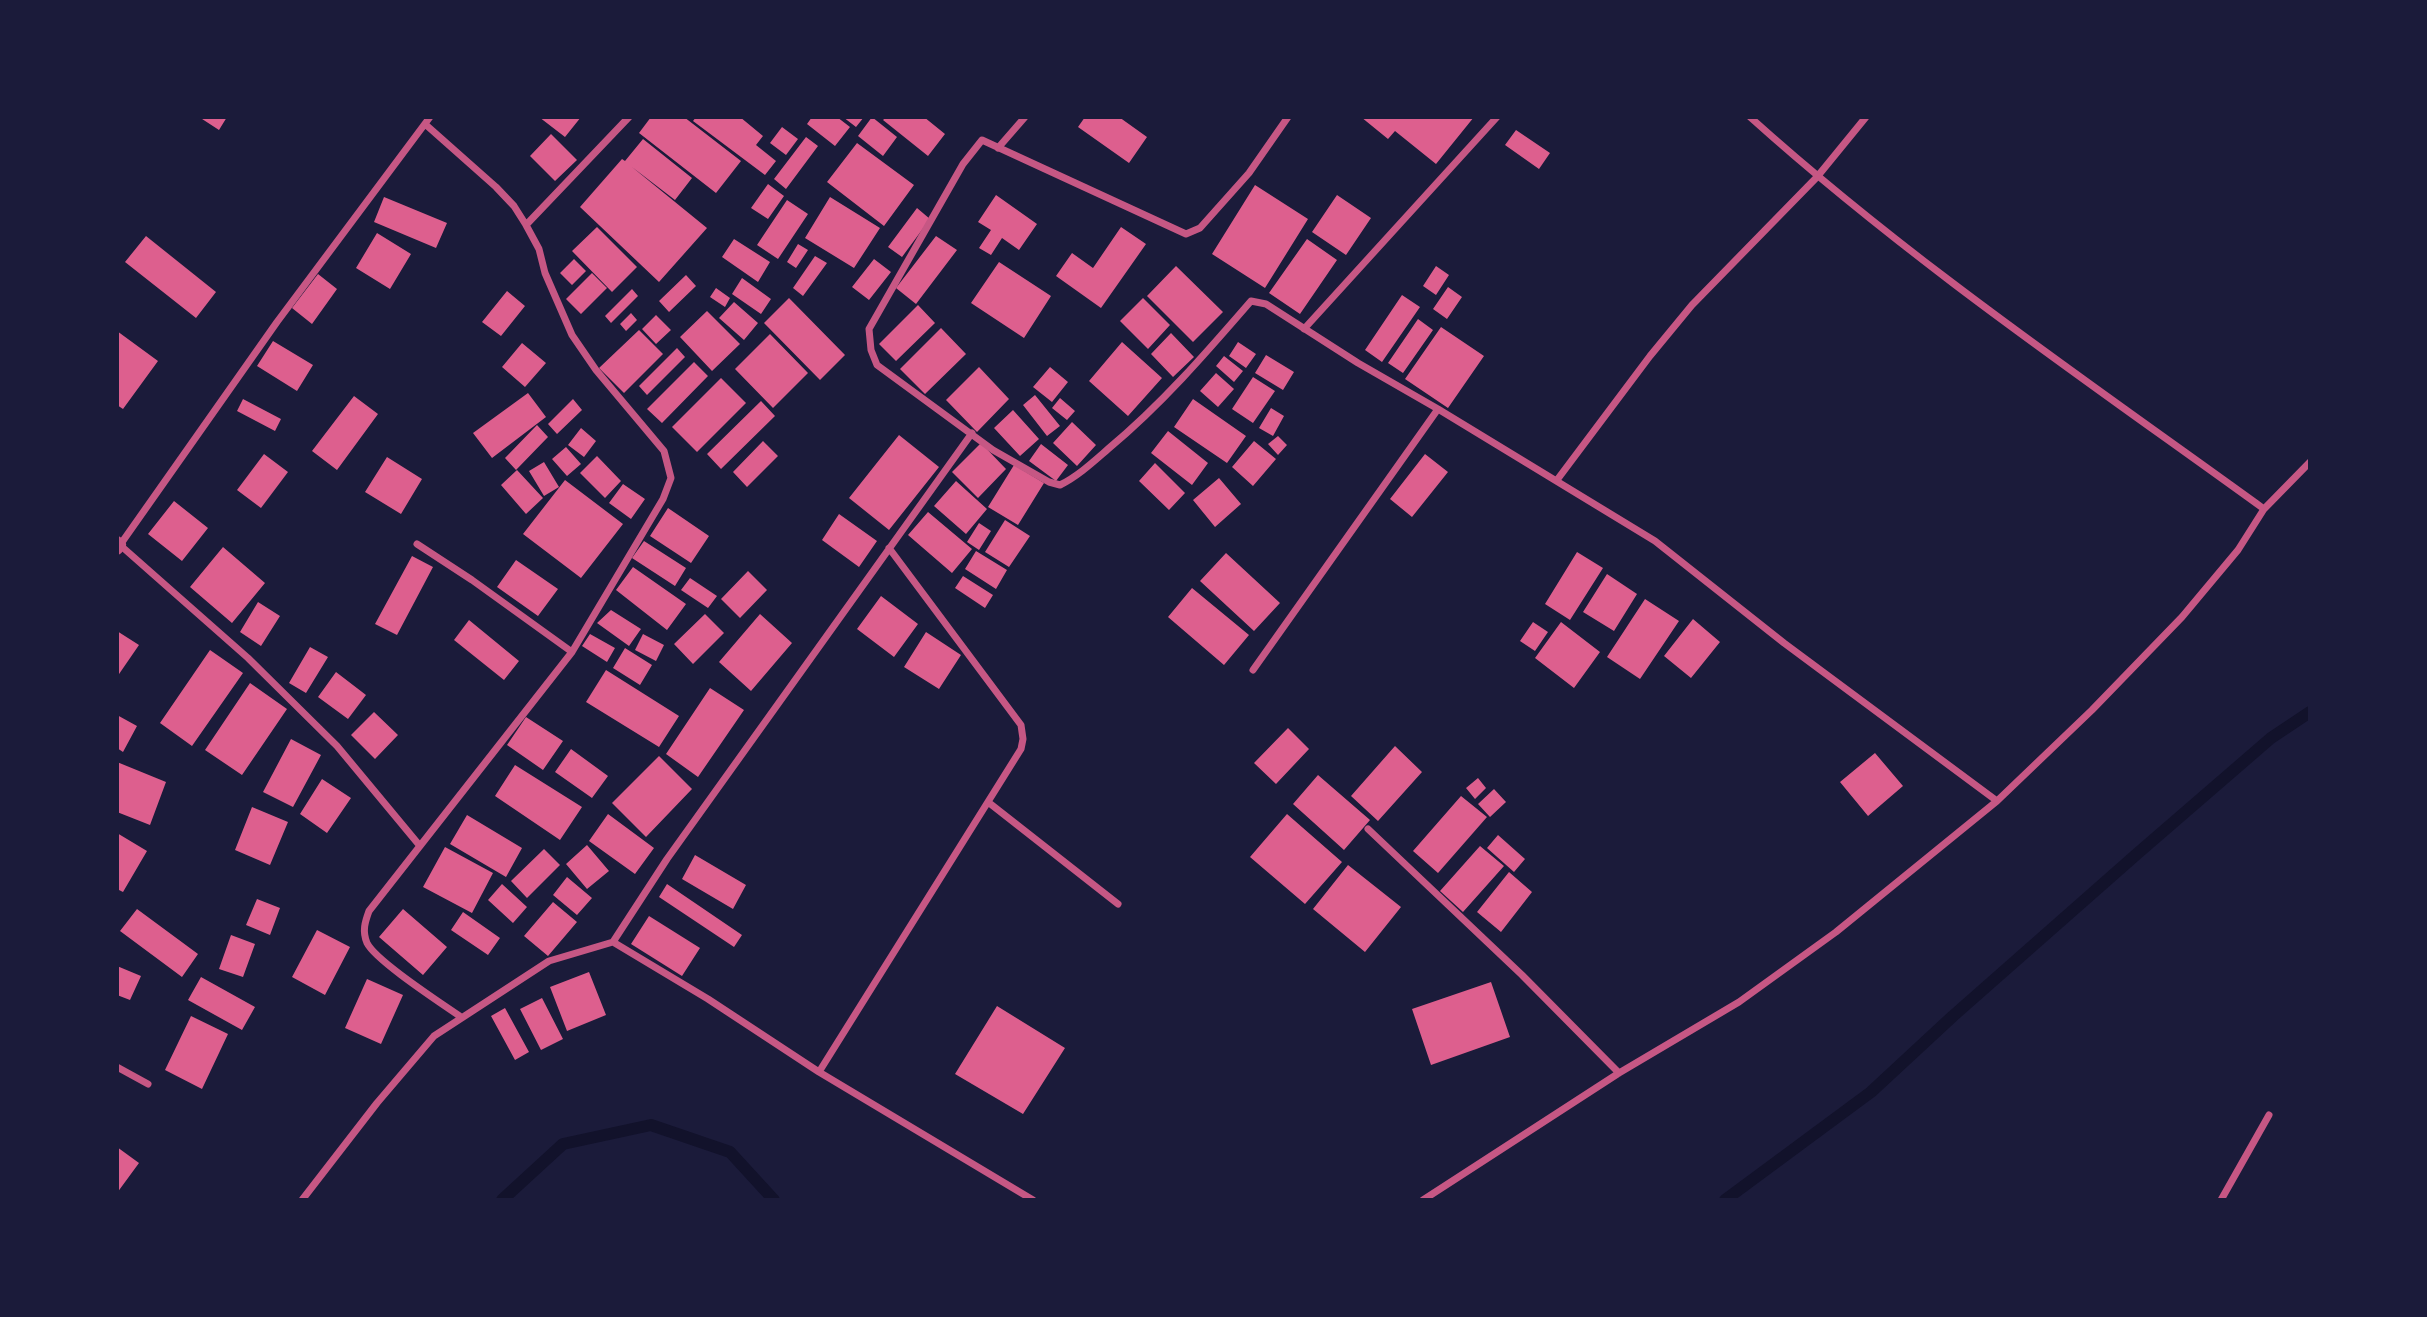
<!DOCTYPE html>
<style>
body{margin:0}
#map{position:relative;width:2427px;height:1317px;overflow:hidden;background:#1b1b3a;font-family:Georgia,serif}
canvas{display:block}
.frame{position:absolute;inset:0;border:119px solid #1b1b3a;pointer-events:none}
</style>
<div id="map">
<canvas width="2427" height="1317"></canvas>
<div class="frame"></div>
</div>
<script>
const g = document.querySelector('canvas').getContext('2d');
g.lineJoin = 'round';
function strokePath(path, color, width, dash) {
  g.strokeStyle = color;
  g.lineWidth = width;
  g.lineCap = dash ? 'butt' : 'round';
  g.setLineDash(dash || []);
  g.stroke(path);
}
function fillPath(path, color) {
  g.fillStyle = color;
  g.fill(path, 'evenodd');
}
const stream = new Path2D(`
 M502,1200L563,1144L651,1125L730,1152L774,1200
 M1725,1200L1871,1092L1953,1016L2138,853L2271,738L2310,712`);
const building = new Path2D(`
 M199,117H227L219,130Z
 M539,117H581L565,137Z
 M651,117H684L741,161L716,193L639,133Z
 M696,117H740L763,136L756,145L776,161L765,175L693,121Z
 M812,117H837L850,127L835,146L807,124Z
 M843,117H864L856,127Z
 M872,117L897,137L883,156L858,136Z
 M886,117H924L945,134L928,156L883,120Z
 M1085,117H1119L1147,137L1129,163L1078,127Z
 M1361,117H1474L1436,164L1395,131L1388,139Z
 M782,127L798,139L786,155L770,143Z
 M1516,130L1550,153L1539,169L1505,145Z
 M551,134L577,160L555,181L530,156Z
 M806,137L818,146L786,189L774,179Z
 M643,139L692,178L675,200L632,167L707,228L659,282L580,207L622,159L625,161Z
 M857,143L914,185L884,226L827,182Z
 M768,184L784,196L768,219L751,208Z
 M1255,185L1308,219L1265,288L1212,254Z
 M996,195L1037,224L1019,250L1002,238L991,255L979,248L991,230L978,222Z
 M1337,195L1371,218L1346,255L1312,232Z
 M384,197L447,223L436,248L374,222Z
 M830,197L880,228L854,268L805,238Z
 M787,200L808,214L778,259L757,245Z
 M917,208L930,219L902,257L888,247Z
 M597,227L637,267L612,292L572,251Z
 M1121,227L1146,244L1101,308L1056,276L1072,253L1093,268Z
 M377,233L411,254L390,289L356,268Z
 M146,236L216,292L196,318L125,262Z
 M936,236L957,250L916,304L896,288Z
 M734,239L770,262L758,282L722,257Z
 M1307,239L1337,260L1300,314L1269,293Z
 M798,244L808,250L796,268L787,262Z
 M815,256L827,263L803,296L793,288Z
 M574,259L586,271L572,285L560,273Z
 M874,259L891,272L869,300L852,287Z
 M999,262L1051,296L1024,338L971,303Z
 M1176,266L1223,312L1193,342L1147,296Z
 M1436,266L1449,275L1436,295L1423,286Z
 M592,273L607,288L581,314L566,299Z
 M318,274L337,289L312,324L292,308Z
 M686,275L696,286L669,312L659,301Z
 M742,278L771,299L761,314L732,294Z
 M1448,287L1462,297L1447,319L1433,309Z
 M716,288L730,298L725,307L710,297Z
 M632,289L638,296L611,323L605,316Z
 M507,291L525,306L501,336L482,322Z
 M1402,295L1420,307L1382,362L1365,350Z
 M789,298L845,355L820,380L764,323Z
 M1143,298L1170,325L1148,349L1120,321Z
 M734,302L758,323L744,340L719,318Z
 M918,305L935,323L896,361L879,344Z
 M707,311L740,344L712,371L680,337Z
 M631,313L637,320L626,331L620,324Z
 M656,315L671,330L656,344L642,329Z
 M1418,319L1433,330L1403,373L1388,363Z
 M1441,327L1484,356L1448,408L1405,379Z
 M941,328L966,354L925,394L900,369Z
 M639,330L663,354L624,393L599,368Z
 M117,331L158,361L123,409L117,405Z
 M1171,333L1194,357L1173,377L1151,354Z
 M770,334L808,373L773,408L735,369Z
 M273,341L313,365L297,391L257,366Z
 M1122,342L1162,378L1128,416L1089,381Z
 M1238,342L1256,354L1246,368L1229,356Z
 M522,343L546,363L525,387L502,367Z
 M677,348L685,357L647,395L639,386Z
 M1266,355L1294,372L1283,390L1255,373Z
 M1224,356L1243,371L1234,382L1216,366Z
 M694,362L708,376L662,423L647,409Z
 M979,367L1009,399L977,432L946,400Z
 M1050,367L1068,382L1052,402L1033,387Z
 M1216,373L1234,389L1218,407L1200,391Z
 M1253,377L1275,391L1253,423L1232,409Z
 M721,378L746,403L697,452L672,427Z
 M528,393L546,417L492,458L473,433Z
 M1035,395L1060,426L1047,436L1023,405Z
 M354,396L378,414L337,470L312,451Z
 M1060,398L1075,411L1067,420L1052,408Z
 M243,399L281,419L275,431L237,411Z
 M573,399L582,410L557,434L548,424Z
 M1193,399L1246,436L1227,463L1174,427Z
 M761,401L775,416L721,469L707,454Z
 M1271,408L1284,416L1273,436L1259,428Z
 M1013,410L1039,439L1020,456L994,428Z
 M1072,422L1096,445L1077,466L1053,443Z
 M537,425L548,437L516,470L505,458Z
 M581,428L596,441L584,457L568,445Z
 M1168,431L1208,463L1192,485L1151,453Z
 M899,435L939,467L889,530L849,498Z
 M1278,436L1287,445L1278,455L1268,444Z
 M763,441L778,456L747,487L733,472Z
 M1254,441L1276,459L1253,486L1232,467Z
 M981,443L1006,469L978,498L952,472Z
 M1041,444L1068,465L1056,481L1029,461Z
 M566,447L581,464L567,476L552,459Z
 M264,454L288,472L261,508L237,490Z
 M1425,454L1448,472L1412,517L1390,499Z
 M597,456L621,481L605,498L580,473Z
 M387,457L422,479L401,514L365,492Z
 M544,462L559,487L544,496L529,471Z
 M1155,463L1185,493L1169,510L1139,481Z
 M1014,465L1044,483L1018,525L988,507Z
 M517,470L543,498L526,514L501,485Z
 M1219,478L1241,504L1215,527L1193,500Z
 M565,480L623,524L581,578L523,534Z
 M956,481L987,509L966,534L934,506Z
 M623,484L645,499L631,519L609,503Z
 M174,501L208,528L182,561L148,534Z
 M668,508L709,536L691,563L650,536Z
 M928,512L972,549L952,573L908,535Z
 M839,514L877,541L859,567L822,540Z
 M1005,520L1030,536L1009,567L985,552Z
 M979,523L991,531L979,550L967,542Z
 M644,541L686,568L675,586L632,558Z
 M223,547L265,583L232,623L190,587Z
 M976,551L1007,570L996,589L965,569Z
 M1577,552L1603,568L1570,620L1545,604Z
 M1226,553L1280,603L1254,631L1200,581Z
 M412,556L433,567L397,635L375,624Z
 M516,560L558,589L538,616L497,587Z
 M633,567L686,604L667,630L616,590Z
 M748,571L767,590L740,618L721,599Z
 M1607,574L1637,594L1614,631L1583,612Z
 M963,576L993,595L985,608L955,588Z
 M690,578L717,596L708,608L681,590Z
 M1192,588L1249,635L1224,665L1168,617Z
 M881,596L918,624L894,657L857,629Z
 M1645,599L1679,621L1640,679L1607,657Z
 M258,602L280,616L261,646L240,632Z
 M611,610L641,629L629,646L597,623Z
 M705,614L724,633L693,664L674,644Z
 M760,614L792,643L751,691L719,662Z
 M1693,619L1720,642L1691,678L1664,656Z
 M469,620L519,661L504,680L454,640Z
 M1533,622L1548,632L1535,651L1520,641Z
 M1561,622L1600,652L1574,688L1535,658Z
 M117,631L139,645L117,677Z
 M926,632L961,655L939,689L904,667Z
 M590,634L615,648L607,662L582,646Z
 M643,634L664,645L656,661L635,650Z
 M310,647L328,657L306,693L289,683Z
 M625,648L652,665L640,685L613,668Z
 M210,650L243,673L192,746L160,723Z
 M606,670L679,716L659,747L586,702Z
 M336,672L366,695L348,719L318,697Z
 M250,683L287,709L242,775L205,750Z
 M710,688L744,710L698,777L666,754Z
 M374,712L398,735L375,759L351,735Z
 M117,715L137,726L123,752L117,748Z
 M526,717L563,741L543,770L507,745Z
 M1288,728L1309,749L1276,784L1254,763Z
 M291,739L321,755L293,807L263,792Z
 M1395,746L1422,772L1378,821L1351,796Z
 M571,749L608,776L592,798L555,772Z
 M1875,753L1903,786L1868,816L1840,782Z
 M659,756L692,789L646,837L612,803Z
 M117,762L166,782L150,825L117,812Z
 M515,765L582,807L560,840L495,796Z
 M1318,775L1370,820L1344,850L1293,804Z
 M1478,778L1486,788L1475,799L1466,788Z
 M322,779L351,798L327,833L300,814Z
 M1494,789L1506,802L1490,817L1478,804Z
 M1461,796L1487,817L1438,873L1413,851Z
 M252,807L288,822L270,865L235,850Z
 M608,814L654,848L635,874L589,841Z
 M1287,814L1342,862L1305,904L1250,857Z
 M467,815L522,848L506,877L450,844Z
 M117,833L147,851L123,892L117,889Z
 M1498,835L1525,859L1514,872L1487,848Z
 M587,845L609,871L587,889L566,864Z
 M1480,846L1504,866L1463,912L1440,891Z
 M445,847L493,873L472,913L423,887Z
 M544,849L560,865L527,898L511,881Z
 M695,855L746,885L733,909L682,879Z
 M1348,865L1401,907L1365,952L1313,909Z
 M1509,872L1532,892L1501,932L1477,912Z
 M567,877L592,898L577,915L553,895Z
 M502,884L527,907L513,923L488,900Z
 M667,884L742,935L734,947L659,897Z
 M257,899L280,908L270,935L246,925Z
 M553,902L577,922L548,956L524,936Z
 M137,909L198,954L182,977L120,931Z
 M403,909L447,947L423,975L379,937Z
 M463,912L500,938L488,955L451,930Z
 M649,916L700,948L682,976L631,944Z
 M317,930L350,947L325,995L292,977Z
 M231,935L255,944L243,977L219,969Z
 M117,966L141,976L130,1000L117,995Z
 M589,972L606,1015L567,1031L550,987Z
 M201,977L255,1007L242,1030L188,1000Z
 M367,979L403,995L381,1044L345,1028Z
 M1491,982L1510,1037L1431,1065L1412,1009Z
 M542,998L563,1039L541,1050L520,1009Z
 M997,1006L1065,1048L1023,1114L955,1074Z
 M505,1008L529,1052L515,1060L491,1016Z
 M191,1016L228,1034L202,1089L165,1070Z
 M117,1147L139,1163L117,1193Z`);
const minor = new Path2D(`
 M1288,117L1249,173L1200,228L1186,234L982,140L963,164L869,329L871,350L877,365L993,450L1049,482L1060,485C1078,476 1093,462 1108,449C1161,405 1206,353 1251,301L1266,304L1358,363L1438,409L1655,541L1784,643L1997,801
 M1750,117C1910,261 2090,383 2264,509
 M425,124L496,187L514,206L526,225L539,249L545,273L572,335L596,370L664,451L671,478L663,499L572,652L369,911C365,922 362,931 367,943C376,961 441,1003 461,1017
 M998,148L1025,117
 M526,225L629,117
 M1304,329L1497,117
 M1557,480L1650,356L1692,305L1817,177L1866,117
 M417,544L472,580L572,652
 M1253,670L1438,409
 M988,802L1118,904
 M1368,829L1522,975L1619,1073
 M420,846L337,746L248,658L120,545L277,322L430,117
 M613,942L667,859L972,433
 M117,1067L148,1084
 M819,1072L1021,749L1023,739L1021,725L889,548
 M302,1200L377,1103L434,1036L549,961L613,942L708,999L819,1072L1033,1200
 M1423,1200L1619,1073L1739,1002L1836,932L1997,801L2092,710L2182,617L2238,550L2264,509L2310,462
 M2221,1200L2269,1115`);
const tertiary = new Path2D(`
 M117,542L120,545L117,549`);
strokePath(stream, '#12122b', 12);
fillPath(building, '#dd5f8e');
strokePath(minor, '#c65784', 7);
strokePath(tertiary, '#c65784', 12);
</script>
